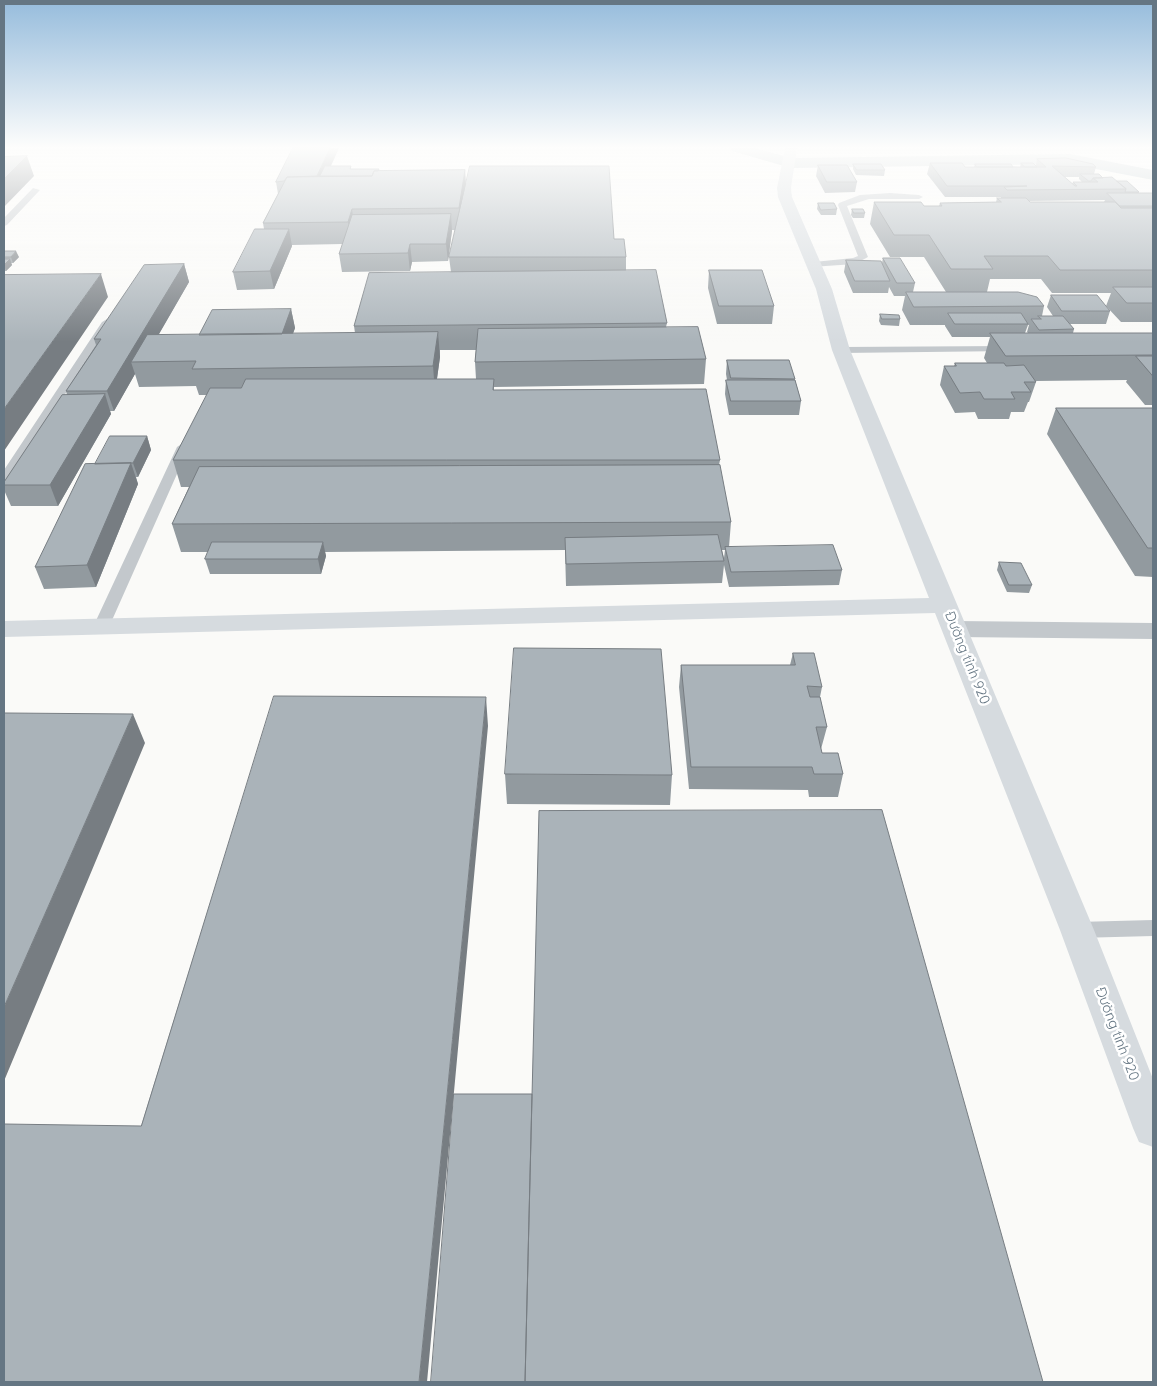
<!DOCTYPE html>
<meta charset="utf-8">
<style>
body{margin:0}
#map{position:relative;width:1157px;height:1386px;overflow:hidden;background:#fafaf8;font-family:Quicksand,sans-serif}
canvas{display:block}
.frame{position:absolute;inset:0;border:5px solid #657683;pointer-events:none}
</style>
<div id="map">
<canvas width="1157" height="1386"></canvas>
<div class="frame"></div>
</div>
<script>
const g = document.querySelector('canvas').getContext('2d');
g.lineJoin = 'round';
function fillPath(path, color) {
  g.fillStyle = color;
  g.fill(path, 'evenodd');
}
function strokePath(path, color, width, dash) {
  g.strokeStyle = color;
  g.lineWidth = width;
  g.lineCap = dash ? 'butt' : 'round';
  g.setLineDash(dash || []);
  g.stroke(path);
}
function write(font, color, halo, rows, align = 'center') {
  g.font = font + ' Quicksand,sans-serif';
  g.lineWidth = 5;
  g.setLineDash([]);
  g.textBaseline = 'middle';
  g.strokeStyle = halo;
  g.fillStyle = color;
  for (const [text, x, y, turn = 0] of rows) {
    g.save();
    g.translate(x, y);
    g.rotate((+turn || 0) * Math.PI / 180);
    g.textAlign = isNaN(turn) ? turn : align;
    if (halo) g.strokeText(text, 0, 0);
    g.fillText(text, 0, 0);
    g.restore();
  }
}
const canal = new Path2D(`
 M730,148H755L791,158L1070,154L1153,170V180L1070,164L791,168L732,151Z`);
const lane = new Path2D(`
 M33,188L40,190L7,225L4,226V218Z
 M890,193L919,195L923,197L919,199H869L847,206L868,257L855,264L811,267L809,265L814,262L853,258L858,256L838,205L839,203L860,195Z
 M107,319L112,322L10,479L4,483V470L102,322Z
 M1007,346L1011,347L1012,349L1011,351L841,353L836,350L841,347Z
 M183,443L189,447L109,627L106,630H96L93,627L177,447Z
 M1153,920V936L1077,938L1070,936L1067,930L1070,924L1077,922Z`);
const street = new Path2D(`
 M955,621L1153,623V639L955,637L946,635L942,629L946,623Z`);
const secondary = new Path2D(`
 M785,148H797L791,188L792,197L832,289L850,350L1094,930L1153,1079V1147L1139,1142L1133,1128L1060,930L935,613L4,637V621L929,598L832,350L816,289L778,197L777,188Z`);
const wall = new Path2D(`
 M1037,159L1096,167L1094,174L1103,178L1117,181L1139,192V193H1153V322H1121L1106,306L1111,293H1052L1041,279H990L987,292L1044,306L1042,316H1053L1047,307L1051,295L1110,311L1106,324H1069L1074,329L1073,333H1153V405H1145L1126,382L1127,380L1035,381L1036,382L1029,402H1028L1024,412H1011L1009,419H978L975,412L955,413L940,385L944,366H954L955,363H987L984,358L990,337H952L945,326V325H910L902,310L905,296H894L889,287L888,293H853L844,272L846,260L882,263L883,258L915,283L913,292H946L924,257H890L870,224L874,202L924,206H939L940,203L996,202L997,198H1001V197H945L927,174L930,163L965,167H974L975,164L1020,167L1021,163L1036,165ZM1064,177H1079V179L1082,182H1073L1072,184ZM1105,200L1104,202H1030L1028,201ZM1028,325H1029L1027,332L1028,333H1025Z
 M853,164L885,170L884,176L856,175L853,169Z
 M818,165L857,182L855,192L825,193L816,176Z
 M331,166H351V169L379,171L465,170L466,184L614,239L626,257V271L667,323L666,327L706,359L704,384L494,387V390L720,460L719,465L731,522L729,547L842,570L839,585L729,587L724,565L722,583L566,586L565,550L325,552L326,556L321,574H210L205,559L208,552H181L172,524L189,487H181L173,460L207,395H199L196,386L139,387L135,374L114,411H110L111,414L58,506H11L4,490V482L67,395L66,391L96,345L94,339L184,264L189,282L158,335H199L291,309L295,328L293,334L355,333L354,326L451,272L449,257L455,230H452L448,261L412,262L410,271L342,272L339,254L343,244L292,245V246L274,289L237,290L233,272L264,229L263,223L278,194L276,182ZM440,350H476L475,362L476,379H437L440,357ZM722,550H725L724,558Z
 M818,203L837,209L836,215H821L817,209Z
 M852,209L865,213L864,218H853L851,215Z
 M4,251L19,257L13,263H11L12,265L6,271H4Z
 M709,270L774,306L772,324H717L708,288Z
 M880,314L900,319L899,326L881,325L879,321Z
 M727,360L795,379V380L801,401L799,415H729L725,394L726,380H727L726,374Z
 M1056,408H1153V577L1135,576L1047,434Z
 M147,436L151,450L138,477H136L138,484L96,587L44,589L35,567L95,464Z
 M999,562L1032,585L1029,593L1007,592L997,570Z
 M793,653L822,687L820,697L827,727L821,749L822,753L843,774L838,797H809L808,790L689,789L679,687L681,665H790Z
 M505,774L672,775L670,805L507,804Z`);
const shadedWall = new Path2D(`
 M330,148H339L322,186L315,181Z
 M27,156L34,176L4,207V179Z
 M465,170L466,191L461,230L459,208Z
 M352,209L355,231L351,244L348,222Z
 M451,214L452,231L448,261L446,244Z
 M289,229L292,246L274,289L270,271Z
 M410,244L412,262L410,271L408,253Z
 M16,251L19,257L13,263L11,257Z
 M10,259L12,265L6,271L4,265Z
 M184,264L189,282L143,362H131L135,374L114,411L107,391Z
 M101,274L108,297L4,451V409Z
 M291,309L295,328L284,356L280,337Z
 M438,332L440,357L435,392L433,366Z
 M105,394L111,414L58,506L50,485Z
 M147,436L151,450L138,477L133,463Z
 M131,463L138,484L96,587L87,565Z
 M323,542L326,556L321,574L318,559Z
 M486,697L488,726L427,1382H419Z
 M133,714L145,743L4,1081V1007Z`);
const building = new Path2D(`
 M293,148H330L317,176L287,177L284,181L276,182Z
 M27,156L4,179V157Z
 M1066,158L1093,164L1096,167L1052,166L1075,186H1077L1073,182H1098L1093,178L1112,177L1126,189L1007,190L1004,187L1027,186H947L930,163H962L965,167H1046L1037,159Z
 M1021,163H1033L1037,167H1025Z
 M853,164H881L885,170H857Z
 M975,164H1011L1013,167H977Z
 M818,165H847L857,182H827Z
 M325,166H351L350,169H379L378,171H374L372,176H320Z
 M470,166H609L614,239H624L626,257H449Z
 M465,170L459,208L352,209L348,222L263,223L287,177L372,176L374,171Z
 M1080,174H1099L1103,178H1093L1091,181H1089Z
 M1117,181H1127L1139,192H1125L1126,189Z
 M1107,193H1153V206H1120Z
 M997,198H1026L1030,202H1115L1121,208H1153V270H1060L1048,256H984L993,269H951L929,235H894L874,202H921L924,206H942L940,203L1001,202Z
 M818,203H834L837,209L821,210Z
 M852,209H863L865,213H854Z
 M451,214L446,244H410L408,253L339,254L352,215Z
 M255,229H289L270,271L233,272Z
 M4,251H16L11,257H4Z
 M883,258H900L915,283H897Z
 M4,259H10L4,265Z
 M846,260L881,261L890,281H855Z
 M184,264L107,391H66L101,339H94L144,265Z
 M656,270L667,323L354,326L369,273Z
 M709,270H762L774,306H719Z
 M101,274L4,409V275Z
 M1113,287H1153V303H1127Z
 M906,292H1018L1037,297L1044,306L914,307Z
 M1051,295H1097L1110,311H1062Z
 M291,309L282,334L199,335L212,310Z
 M948,313H1021L1028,324H955Z
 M880,314L899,315L900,319H882Z
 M1038,316H1063L1074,329L1039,330L1031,319H1041Z
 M698,327L706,359L475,362L478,329Z
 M438,332L433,366L192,369L196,361L131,362L147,335Z
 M990,333H1153V355L1006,356Z
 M1136,356H1153V376Z
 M727,360H789L795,379L731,378Z
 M955,363H1004L1006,366L1024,365L1036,382H1024L1031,392H1011L1015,399H984L980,392L960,393L944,366H956Z
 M246,379H494L493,390L706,389L720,460H173L210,388H241Z
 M726,380H795L801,401H731Z
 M105,394L50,485H4V482L62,395Z
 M1056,408H1153V548H1148Z
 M110,436H147L133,463L95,464Z
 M131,463L87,565L35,567L85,464Z
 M720,465L731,522L172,524L199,467Z
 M718,535L724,561L566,564L565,538Z
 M212,542H323L318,559H205Z
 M833,545L842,570L731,572L725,547Z
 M999,562L1021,563L1032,585H1009Z
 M514,648L661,649L672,775L505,774Z
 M793,653H814L822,687L807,686L810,697H820L827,727H816L822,753H838L843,774H814L812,767H691L681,665H795Z
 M274,696L486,697L419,1382H4V1124L141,1126Z
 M4,713L133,714L4,1007Z
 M882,810L1043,1382H525L539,811Z
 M454,1094H532L525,1382H431Z`);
const streetNames = [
 ["Đường tỉnh 920",967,658,68],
 ["Đường tỉnh 920",1117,1034,69]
];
fillPath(canal, '#bbc7cb');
fillPath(lane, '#c3c8cc');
fillPath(street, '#c3c8cc');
fillPath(secondary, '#d6dbdf');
fillPath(wall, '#929a9f');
fillPath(shadedWall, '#777d82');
fillPath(building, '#aab3b9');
strokePath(building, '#777d82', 1);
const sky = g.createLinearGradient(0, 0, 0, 342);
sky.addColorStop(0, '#96bcdc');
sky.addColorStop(0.43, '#fdfdfc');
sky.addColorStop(1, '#fdfdfc00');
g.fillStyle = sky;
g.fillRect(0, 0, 1157, 342);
write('14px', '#657683', '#fff', streetNames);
</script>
